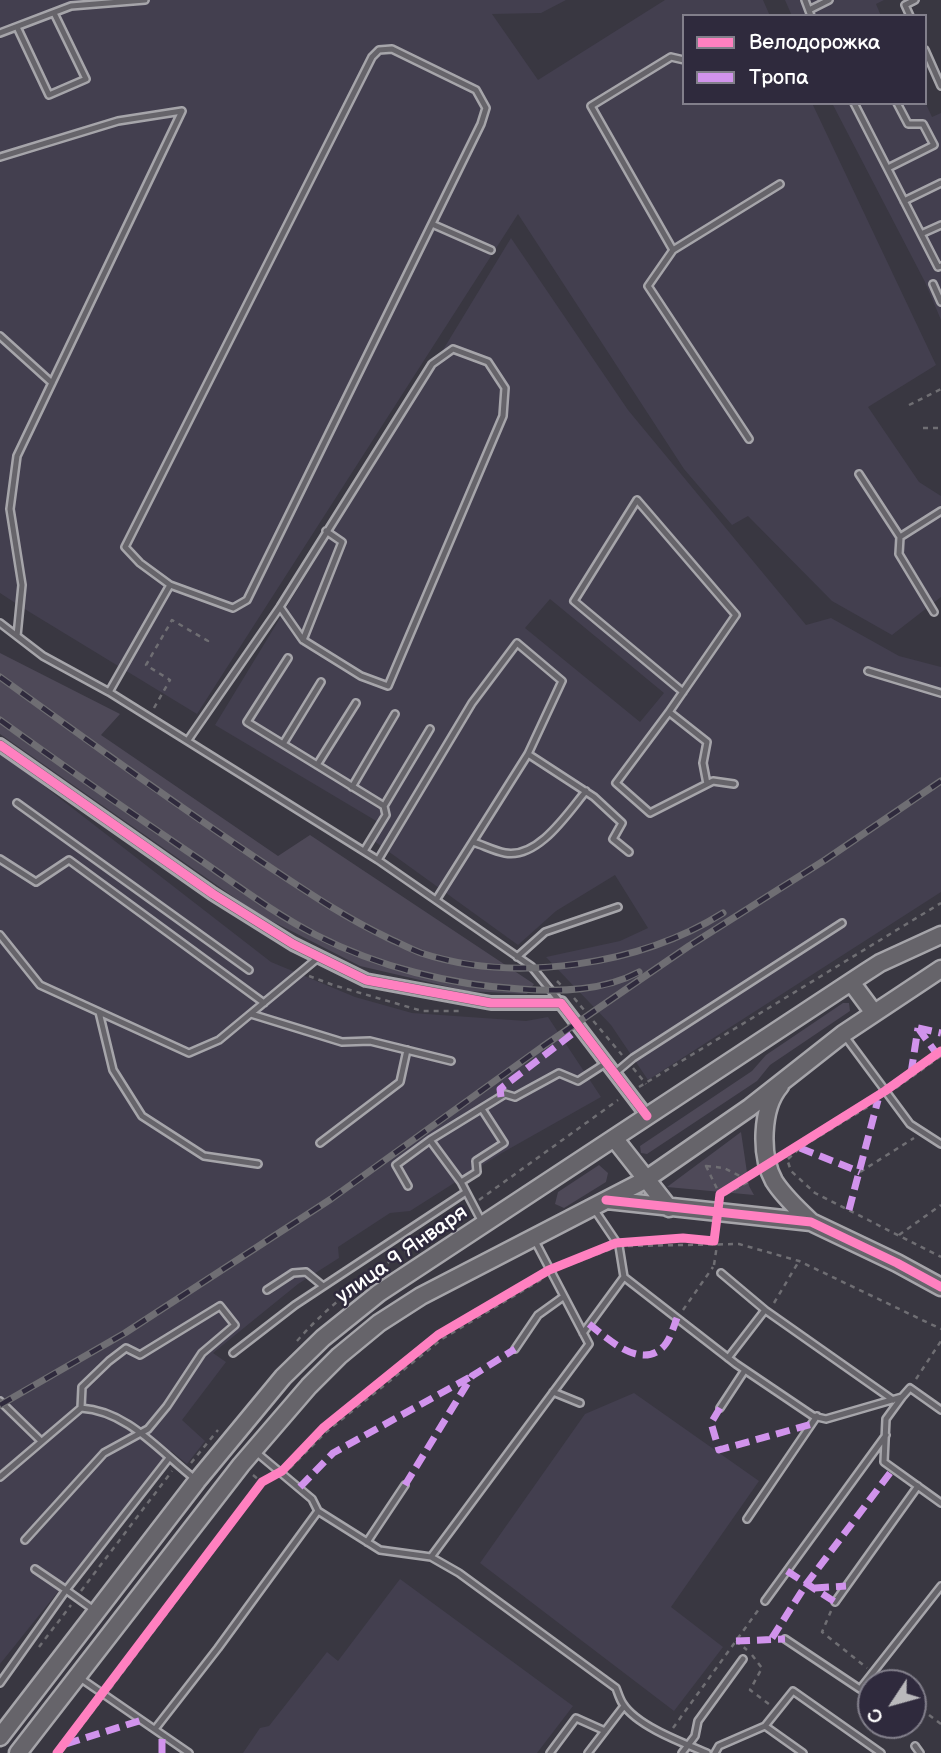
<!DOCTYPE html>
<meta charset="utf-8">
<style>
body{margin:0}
#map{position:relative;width:941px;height:1753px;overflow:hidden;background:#393741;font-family:"Balsamiq Sans",sans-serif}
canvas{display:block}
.legend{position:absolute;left:682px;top:14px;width:245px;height:91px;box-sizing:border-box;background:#2f2a3d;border:2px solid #827f8b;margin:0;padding:9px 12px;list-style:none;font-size:21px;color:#fff}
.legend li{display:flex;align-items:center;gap:14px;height:35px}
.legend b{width:35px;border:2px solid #827f8b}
.north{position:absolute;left:857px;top:1669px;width:70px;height:70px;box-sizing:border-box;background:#2f2a3d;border:2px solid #827f8b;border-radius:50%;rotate:234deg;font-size:19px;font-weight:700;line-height:28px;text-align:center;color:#fff}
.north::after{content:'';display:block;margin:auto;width:24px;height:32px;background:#bab9bc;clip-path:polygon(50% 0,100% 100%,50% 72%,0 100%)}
</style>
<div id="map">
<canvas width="941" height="1753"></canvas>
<ul class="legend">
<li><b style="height:9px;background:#ff80c0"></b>Велодорожка</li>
<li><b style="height:9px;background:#d193ec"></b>Тропа</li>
</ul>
<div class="north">С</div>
</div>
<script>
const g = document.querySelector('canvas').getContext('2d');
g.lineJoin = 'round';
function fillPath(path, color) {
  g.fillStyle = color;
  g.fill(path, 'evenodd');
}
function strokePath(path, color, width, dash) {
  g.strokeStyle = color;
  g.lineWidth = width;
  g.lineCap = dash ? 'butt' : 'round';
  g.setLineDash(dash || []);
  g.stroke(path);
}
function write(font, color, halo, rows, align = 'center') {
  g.font = font + ' "Balsamiq Sans",sans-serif';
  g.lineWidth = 5;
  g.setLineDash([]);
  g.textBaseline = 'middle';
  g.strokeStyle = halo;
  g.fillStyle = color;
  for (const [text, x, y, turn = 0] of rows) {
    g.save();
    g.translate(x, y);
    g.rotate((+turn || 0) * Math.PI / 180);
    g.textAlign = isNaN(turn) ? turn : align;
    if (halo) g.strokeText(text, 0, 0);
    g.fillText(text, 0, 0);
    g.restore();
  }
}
const built = new Path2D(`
 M0,0H566L541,13L492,14L538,80L665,0H763L770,16H684V103H812L936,365L868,407L919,482L941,496V597L892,635L832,601L748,516L732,525L684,469L518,214L197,714L23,608L0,593Z
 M785,0H884L876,4L881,16H792Z
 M925,102L932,117L941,113V320L925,282L832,103Z
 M511,238L628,410L806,625L831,618L899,656L941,667V892L648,1080L611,1025L546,957L620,941L648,928L615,875L556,911L518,945L374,841L383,825L215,725ZM550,599L664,693L640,722L525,628Z
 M0,752L271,962L355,997L412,1013L526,1021L548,1017L601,1097L500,1154L410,1211L390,1213L338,1247L339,1258L298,1284L213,1353L226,1362L182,1420L205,1441L187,1464L171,1451L0,1664Z
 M634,1393L759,1481L671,1607L723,1647L674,1711L480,1563L585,1414Z
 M400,1579L573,1706L537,1753H243L260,1728L269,1726L327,1652L338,1661Z`);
const green = new Path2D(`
 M0,653L120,714L101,735L278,856L310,835L534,984L527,994L467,991L360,966L258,914L0,734Z
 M843,1003H849L850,1011L770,1065L757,1081L647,1154L641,1153L640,1146L752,1071L766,1055Z
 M741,1132L749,1186L754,1195L667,1187Z
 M599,1165L608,1173L606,1182L564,1208L555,1204L558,1192Z`);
const path = new Path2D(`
 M909,405L941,389
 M923,428H941
 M154,708L170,680L146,665L172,620L208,641L206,644
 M309,976L333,985L422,1011H462
 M557,981L570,994
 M574,998L622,1055
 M633,1068L646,1084
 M639,1087L941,903
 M896,1088L941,1056
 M785,1153L791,1171L815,1193L941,1257
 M788,1159L800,1148L879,1100
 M706,1166L724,1168L750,1181L721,1197Z
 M860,1172L914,1138
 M479,1200L618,1100
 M899,1235L941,1205
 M628,1246L739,1244L799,1261L941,1329
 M714,1265L717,1245L714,1241
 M559,1269L611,1249
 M774,1303L799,1261
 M683,1310L713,1267
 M297,1341C344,1287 407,1251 465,1210
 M916,1379L941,1341
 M191,1463L218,1430
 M290,1468L326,1432L442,1339L544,1278
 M253,1475L264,1484
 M81,1591L172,1471
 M831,1611L822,1632L867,1668
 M736,1641L747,1650
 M39,1647L71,1605
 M752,1655L762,1668L750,1690L770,1705
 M110,1689L264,1484L273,1479
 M913,1703L941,1724
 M673,1728L759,1609
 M61,1753L99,1703`);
const lane = new Path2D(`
 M805,0L811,16
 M809,10L829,0
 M910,16L905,5L915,0
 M17,27L49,95L86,79L54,13
 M0,33L71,6L145,0
 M925,50L941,86
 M684,60L671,57L591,106L673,250L648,286L749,439
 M854,103L938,267L941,266
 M0,157L118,121L182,111L17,456L10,509L22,585L17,636
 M888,168L934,145L923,124H908L897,103
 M904,201L941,183
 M432,224L491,250
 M921,234L941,225
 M673,250L780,184
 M933,284L941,302
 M0,336L52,383
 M859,474L900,537L899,554L934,612
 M900,537L941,511
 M0,623L43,656L109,692L378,860L531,966L561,1003
 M303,640L342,542L326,531
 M288,658L247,722L384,806L386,815L364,851
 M868,671L941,693
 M109,692L170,585L233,608L247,600L481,124L486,108L476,90L392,49L379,50L372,57L125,547L140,563L170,585
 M683,692L574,601L637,500L736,615L669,712L616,783L650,813L713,781L734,784
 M669,712L707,742L703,763L707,784
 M188,740L280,607L432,364L453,349L488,362L505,388L503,416L388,686L361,676L303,640L280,607
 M283,744L321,682
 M528,754L594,797L622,823L613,839L629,852
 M317,765L356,703
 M352,787L395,714
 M17,803L249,970
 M384,806L430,729
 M473,842C483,845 494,851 505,853C538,859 567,814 586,791
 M0,859L36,882L69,860L264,1003
 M378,860L472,703L517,643L562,681L528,754L436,900
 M0,935L40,985L189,1053L219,1040L319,957
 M517,957L545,932L618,907
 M99,1012L113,1070L142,1116L204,1156L258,1164
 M251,1014L342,1042L370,1041L451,1061
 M844,1035L910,1124L941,1144
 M614,1074L633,1058L842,923
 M482,1109L504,1143L476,1161L477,1172L461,1182L483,1224
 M430,1140L461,1182
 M320,1143L400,1082L407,1050
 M408,1186L396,1165L430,1140L505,1094L515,1097L559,1073L578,1081L606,1063
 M594,1209L619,1246L624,1277L736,1364L813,1416L826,1419L902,1397L886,1419L884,1462L941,1503
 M721,1273L765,1310
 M267,1290L293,1273L306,1272L323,1286
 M583,1333L624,1277
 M515,1349L538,1315L563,1297
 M233,1353L295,1305L466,1192
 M728,1358L765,1310L893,1400
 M553,1392L580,1403
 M902,1397L910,1388L941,1410
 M0,1401L41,1441
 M720,1408L745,1370
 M256,1452L312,1499L318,1511L380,1550L431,1557L589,1344L535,1241
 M0,1477L81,1408C128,1411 159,1451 195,1479
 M747,1519L817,1416
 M25,1540L104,1453L148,1429L167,1406L202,1353L235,1325L220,1306L140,1355L126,1348L109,1361L82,1387L81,1408
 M367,1542L405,1485
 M431,1557L459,1573L616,1688C618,1693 620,1700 623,1704C637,1726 683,1743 707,1753
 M35,1569L66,1590L169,1458
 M765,1601L886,1435
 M835,1602L918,1486
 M785,1639L860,1689L941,1586
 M80,1678L189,1753
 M0,1683L66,1590L94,1610
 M765,1726L803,1753
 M155,1729L218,1648L318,1511
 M915,1746L920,1753
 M550,1753L576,1718L605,1731
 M588,1753L624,1706
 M682,1753L695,1736L698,1721L743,1659
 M715,1753L719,1746L765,1726L793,1691L881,1753`);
const street = new Path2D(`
 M0,745L213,894L293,944L366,980L491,1003H561L647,1116`);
const secondary = new Path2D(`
 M851,982L874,1013
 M780,1086C761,1108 760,1156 774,1181C784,1197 798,1209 811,1222
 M614,1138L669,1208
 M607,1200L811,1222L897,1263L941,1287
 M0,1737L197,1481L283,1377L323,1338L379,1293L866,972L880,963L941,935
 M18,1753L241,1465L309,1386L339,1356L379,1323L421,1296L645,1180L749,1108L843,1034L941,969`);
const rail = new Path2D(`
 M0,677C88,741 175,804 265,864C306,891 342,916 388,938C399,943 410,949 421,953C516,984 640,965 723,913
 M0,720C62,765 124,808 187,851C229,879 271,912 316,935C378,967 451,985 520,989C560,992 603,991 639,972
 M0,1405L125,1333L331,1199L542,1047L689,946L825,860L941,781`);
const quiet = new Path2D(`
 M918,1028L939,1057
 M918,1028L941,1033
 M911,1073L918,1028
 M501,1097L500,1089L580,1028
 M800,1148L860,1172
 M849,1210L878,1100
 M589,1324C607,1338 639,1369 662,1348C670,1341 673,1328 677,1318
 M720,1408L711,1423L719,1450L812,1424
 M405,1485L472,1376L515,1349
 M300,1487L333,1453L472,1376
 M787,1571L835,1602
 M815,1588L846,1586
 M772,1638L807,1583L893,1469
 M736,1641L785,1639
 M66,1744L142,1720
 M162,1753V1734`);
const cycleway = new Path2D(`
 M0,745L213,894L293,944L366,980L491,1003H561L647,1116
 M606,1200L811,1222L897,1263L941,1287
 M57,1753L262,1482L282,1471L323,1428L438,1335L549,1270L616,1243L683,1238L714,1241L720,1194L885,1091L941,1051`);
const streetNames = [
 ["улица 9 Января",402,1255,-35]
];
fillPath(built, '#433f4f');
fillPath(green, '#4e4958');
strokePath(lane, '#a6a5aa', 10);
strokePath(street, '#a6a5aa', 16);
strokePath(secondary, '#a6a5aa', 21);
strokePath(path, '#6f6e73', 2.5, [5, 5]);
strokePath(lane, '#66646a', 5);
strokePath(street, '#66646a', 10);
strokePath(secondary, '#66646a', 16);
strokePath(rail, '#6f6e73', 7);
strokePath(rail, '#2f2a3d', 4.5, [13]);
strokePath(quiet, '#d193ec', 7, [14, 7]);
strokePath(cycleway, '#ff80c0', 9);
write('21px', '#fff', '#2f2a3d', streetNames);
</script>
